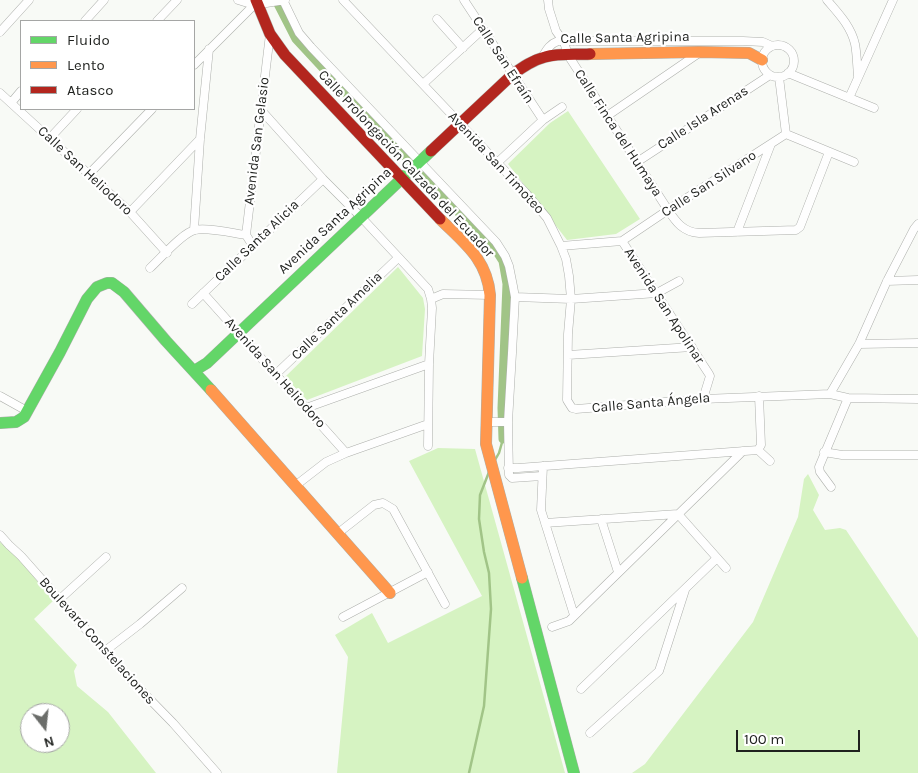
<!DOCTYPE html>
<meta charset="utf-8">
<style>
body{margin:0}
#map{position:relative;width:918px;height:773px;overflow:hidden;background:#f8faf6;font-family:Karla,sans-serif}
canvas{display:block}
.legend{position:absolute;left:20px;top:20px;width:175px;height:90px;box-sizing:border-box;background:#fff;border:1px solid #a5a6a5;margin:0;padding:6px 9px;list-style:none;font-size:15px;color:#1f211e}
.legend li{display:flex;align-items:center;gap:10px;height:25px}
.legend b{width:25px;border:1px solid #a5a6a5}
.north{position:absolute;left:20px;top:703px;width:50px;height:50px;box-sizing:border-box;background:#fff;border:1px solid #a5a6a5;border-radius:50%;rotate:164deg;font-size:14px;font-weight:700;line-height:20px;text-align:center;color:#1f211e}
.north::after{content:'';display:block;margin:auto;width:18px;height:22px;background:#6b6d6a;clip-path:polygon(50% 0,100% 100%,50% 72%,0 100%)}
.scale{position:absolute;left:736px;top:730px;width:124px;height:22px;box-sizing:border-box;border:2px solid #1f211e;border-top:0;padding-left:6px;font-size:15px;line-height:18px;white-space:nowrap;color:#1f211e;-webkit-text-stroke:4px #fff;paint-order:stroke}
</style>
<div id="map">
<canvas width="918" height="773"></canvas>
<ul class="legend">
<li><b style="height:6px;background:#63d668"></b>Fluido</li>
<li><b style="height:6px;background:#ff974d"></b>Lento</li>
<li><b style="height:6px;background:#b3261e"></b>Atasco</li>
</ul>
<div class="north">N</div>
<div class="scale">100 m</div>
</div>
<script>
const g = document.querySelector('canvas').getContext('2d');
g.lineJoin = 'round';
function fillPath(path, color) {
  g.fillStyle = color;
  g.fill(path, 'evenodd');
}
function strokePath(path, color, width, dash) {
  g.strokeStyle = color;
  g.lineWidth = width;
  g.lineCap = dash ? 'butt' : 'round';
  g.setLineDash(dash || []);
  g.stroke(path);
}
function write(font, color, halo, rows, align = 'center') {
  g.font = font + ' Karla,sans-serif';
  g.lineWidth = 4.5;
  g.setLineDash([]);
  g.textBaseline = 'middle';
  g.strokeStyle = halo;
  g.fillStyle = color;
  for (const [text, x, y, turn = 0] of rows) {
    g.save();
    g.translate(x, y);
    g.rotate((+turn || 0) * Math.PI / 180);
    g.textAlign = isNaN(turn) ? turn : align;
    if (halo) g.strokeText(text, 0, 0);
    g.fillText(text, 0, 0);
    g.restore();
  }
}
const green = new Path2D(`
 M568,111L640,219L616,234L567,240L508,164L550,123Z
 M398,267L423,298L425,309L422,356L307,400L285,377Z
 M438,448L475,449L565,773H337L348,657L335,635L372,613L388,643L482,596L409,461Z
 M808,474L819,495L813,510L825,530L840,528L846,530L918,638V773H632L645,764L753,622L798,517L804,479Z
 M0,542L19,558L53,601L34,619L77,665L74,671L77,686L108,712L156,773H0ZM30,713H60V743H30Z`);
const stream = new Path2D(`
 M495,460L499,453L503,439
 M469,773L484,706L491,609L489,573L484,552L479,519L480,495L489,472`);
const canal = new Path2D(`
 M276,0L296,39L422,175L489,243L496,250L503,261L507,284L502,408L503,439`);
const street = new Path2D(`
 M238,0L254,5
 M283,0L299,33L311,47L496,242L505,256L509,266L513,286L515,297L512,353L508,422H486
 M343,0L525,192L547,218L561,246L566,259L569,276L571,299L568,334L567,400L572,408L576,409L703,399L830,394L848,398L918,399
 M464,0L543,120
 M548,0L549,9L556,31L564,42L568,55L668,210C676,222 683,232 699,233L796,230L800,227L829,152
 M827,0C838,13 851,26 855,44C857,54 857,66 858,76
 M437,19L463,48
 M85,21L104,0
 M157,21L177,0
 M0,32L29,0
 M762 61a16 16 0 1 1 32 0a16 16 0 1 1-32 0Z
 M543,56C547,49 550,44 558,41H743L763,42L772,46
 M194,65L254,5L285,0
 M788,73L874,108
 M779,77L786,134
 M423,84L483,29
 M0,93L130,212L167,253
 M849,98L893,0
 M11,103L21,91
 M261,110L323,179L361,217L428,289L431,299L432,308L429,364L428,446
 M607,116L699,53
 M50,138L77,109
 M637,162L770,75
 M497,163L543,120L562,107
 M89,174L152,109
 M130,212L200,139
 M194,230L200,139L209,49
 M737,232L771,144
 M622,241L709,374L710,376L703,399
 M253,246L246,235L270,34
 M561,246L622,241L668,210L786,134L854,162
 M150,268C160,259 183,232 195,230C207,227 232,233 246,235
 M887,281L918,280
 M203,293L346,453
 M515,297L571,299L657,293L679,281
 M431,299L443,294L490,295
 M192,304L323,179
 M859,344L918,343
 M568,355L692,347
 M276,374L398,258
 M830,394L859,344L887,281L914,229L918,224
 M0,396L27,411
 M306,408L429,364
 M508,422L509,475L512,478L542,476
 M758,450L761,445L759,396
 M824,452L842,455H918
 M543,466L541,510L574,615
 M508,468H518L758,450L770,461
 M295,486L326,462L346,453L428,424
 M831,487L820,472L819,467L848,398
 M601,519L618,572
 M545,523L678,514L726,568
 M337,534L374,505L383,503L393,509L445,604
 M0,535L9,545L21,556L128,677L173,723L217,773
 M60,599L106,557
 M343,617L428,572
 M552,627L569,621L743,451
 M105,651L140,624L182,588
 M581,689L717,558
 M590,733L659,671L685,590`);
const fast = new Path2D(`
 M194,371L207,363L431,151
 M0,423L16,422L24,417L60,352L87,299L97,287L107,283H112L124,292L166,341L211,390
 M522,578L574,773`);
const slow = new Path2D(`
 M590,54L699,52L749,53L762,60
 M440,219C464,243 487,259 490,295L486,444L522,578
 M211,390L390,593`);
const jam = new Path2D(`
 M256,0L270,34L285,55L440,219
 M431,151L513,74C523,67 533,60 545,57C559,53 576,55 590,54`);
const streetNames = [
 ["Calle Santa Agripina",625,38,-1],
 ["Calle San Efraín",503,60,57],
 ["Calle Isla Arenas",703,118,-33],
 ["Calle Finca del Humaya",618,133,57],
 ["Avenida San Gelasio",257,141,-83],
 ["Avenida San Timoteo",496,163,47],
 ["Calle Prolongación Calzada del Ecuador",406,164,47],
 ["Calle San Heliodoro",85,171,43],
 ["Calle San Silvano",709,184,-33],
 ["Avenida Santa Agripina",335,221,-43],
 ["Calle Santa Alicia",257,241,-44],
 ["Avenida San Apolinar",664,306,57],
 ["Calle Santa Amelia",337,316,-44],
 ["Avenida San Heliodoro",275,373,48],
 ["Calle Santa Ángela",651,403,-5],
 ["Boulevard Constelaciones",97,641,48]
];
fillPath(green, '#d6f3c2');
strokePath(stream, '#a1c487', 2.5);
strokePath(canal, '#a1c487', 9);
strokePath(street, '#adafab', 9);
strokePath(fast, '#adafab', 12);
strokePath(slow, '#adafab', 12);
strokePath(jam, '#adafab', 12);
strokePath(street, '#fefefe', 8);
strokePath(fast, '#63d668', 11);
strokePath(slow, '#ff974d', 11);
strokePath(jam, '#b3261e', 11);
write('14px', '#1f211e', '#fff', streetNames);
</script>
